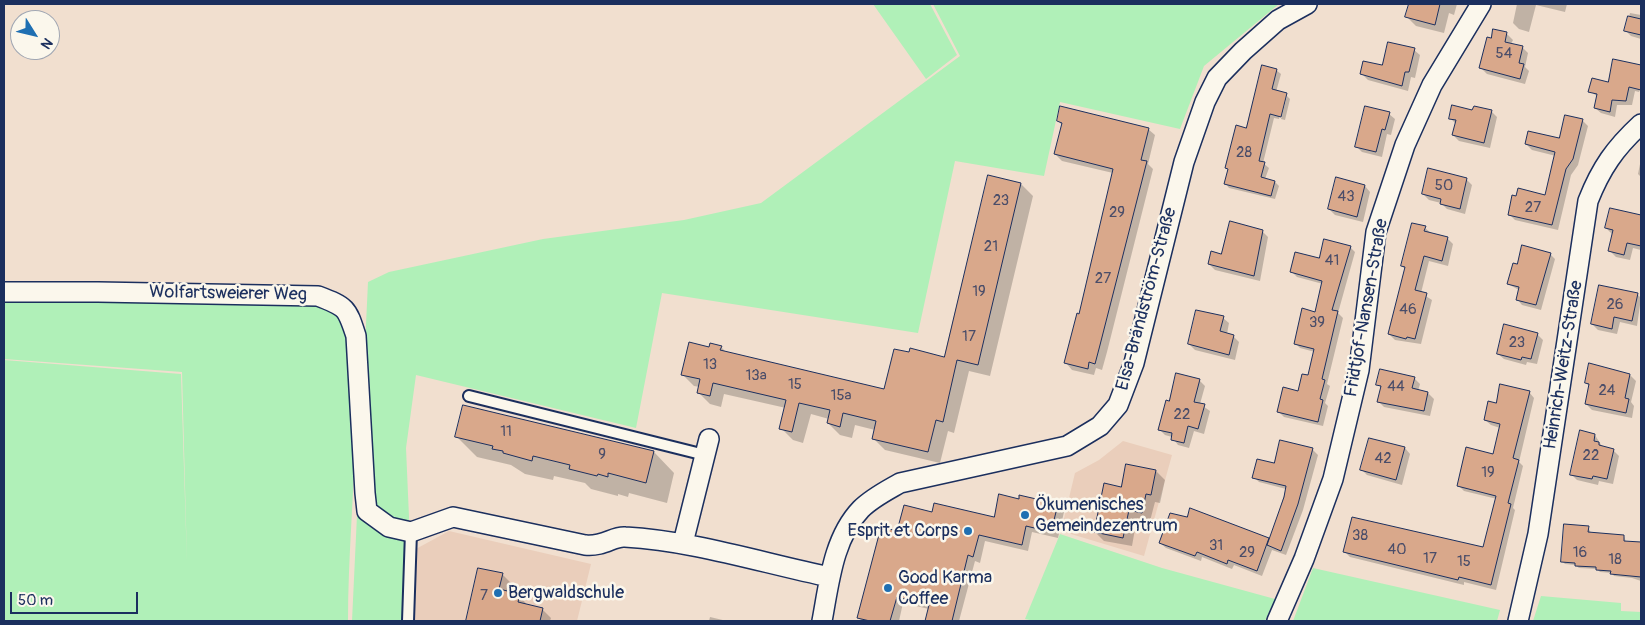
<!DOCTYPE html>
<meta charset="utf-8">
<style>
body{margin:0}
#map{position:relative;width:1645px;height:625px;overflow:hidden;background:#f1dfcf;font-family:Pangolin,sans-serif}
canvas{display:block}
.frame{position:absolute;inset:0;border:5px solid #1b2f5e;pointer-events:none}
.north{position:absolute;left:10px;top:10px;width:50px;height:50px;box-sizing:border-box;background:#fbf7ec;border:1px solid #a1a7b3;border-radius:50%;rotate:126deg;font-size:14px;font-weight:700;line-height:20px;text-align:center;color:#1b2f5e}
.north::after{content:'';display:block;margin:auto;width:18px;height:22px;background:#1f6fb2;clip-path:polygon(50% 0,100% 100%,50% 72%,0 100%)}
.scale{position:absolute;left:10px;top:592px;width:128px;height:22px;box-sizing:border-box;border:2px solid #1b2f5e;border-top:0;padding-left:6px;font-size:15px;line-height:18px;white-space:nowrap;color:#1b2f5e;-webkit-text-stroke:4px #fbf7ec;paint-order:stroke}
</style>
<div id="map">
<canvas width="1645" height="625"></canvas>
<div class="frame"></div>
<div class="north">N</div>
<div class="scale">50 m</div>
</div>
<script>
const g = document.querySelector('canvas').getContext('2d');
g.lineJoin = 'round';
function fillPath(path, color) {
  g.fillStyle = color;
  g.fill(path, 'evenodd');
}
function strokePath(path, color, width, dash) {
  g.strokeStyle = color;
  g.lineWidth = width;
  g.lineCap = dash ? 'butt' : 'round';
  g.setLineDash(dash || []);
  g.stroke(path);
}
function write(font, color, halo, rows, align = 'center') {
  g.font = font + ' Pangolin,sans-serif';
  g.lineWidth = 5;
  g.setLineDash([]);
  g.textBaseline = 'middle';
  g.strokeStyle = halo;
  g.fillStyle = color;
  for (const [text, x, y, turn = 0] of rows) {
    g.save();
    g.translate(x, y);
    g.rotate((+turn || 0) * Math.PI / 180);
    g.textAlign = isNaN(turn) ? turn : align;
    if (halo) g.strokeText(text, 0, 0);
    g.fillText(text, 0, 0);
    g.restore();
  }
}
const built = new Path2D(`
 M1123,441L1172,455L1144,556L1061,531L1075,473L1099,460Z
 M449,531L591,564L577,621H411L414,550Z`);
const green = new Path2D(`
 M873,4H930L957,55L926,79Z
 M933,4H1279L1204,66L1180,129L1060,102L1044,176L955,161L918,333L662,293L636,428L416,375L406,448L409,517L404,621H352L368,282L389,272L543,239L684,220L761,203L960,56Z
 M62,300L306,303C318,306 332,308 339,319C358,349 355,401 355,435C354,497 348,559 348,621H4V360L181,374L187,563L182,372L4,359V302Z
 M1060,534L1162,568L1275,599L1265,621H1034L1025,619Z
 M1313,568L1500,610L1497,621H1293Z
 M1541,596L1621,603V611L1641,612V621H1533Z`);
const shadow = new Path2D(`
 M1410,4H1457L1454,15L1449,13L1444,33L1416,26L1407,17Z
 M1517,4H1567L1565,12L1536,5L1529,32L1519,29L1513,23Z
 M1630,13L1641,15V39L1631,36L1626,31Z
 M1494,30L1507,34L1513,40L1511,44L1522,47L1528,53L1525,67L1529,71L1525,84L1487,74L1481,68Z
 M1414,50L1420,55L1415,78L1411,77L1408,91L1368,80L1362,74L1383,67Z
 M1614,60L1641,66V87L1639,92L1635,91L1632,105H1617L1615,117L1601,113L1595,108L1598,97L1590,91L1608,83Z
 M1276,70L1281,74L1276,92L1287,95H1285L1279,119L1274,118L1263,163L1269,168L1265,179L1275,182L1279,186L1275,199L1229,188L1225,183L1247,129Z
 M1287,96L1290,99L1285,120L1281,119Z
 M1491,111L1497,117L1490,148L1459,141L1453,135L1456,124L1450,118L1473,112Z
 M1389,114L1395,119L1391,135L1387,134L1382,157L1362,152L1356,146Z
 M1582,120L1588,126L1578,165L1571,175L1558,230L1515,220L1509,214L1546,196L1556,156L1532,150L1526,144L1560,140Z
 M1058,121L1148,129L1155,135L1148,164L1153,169L1107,352L1102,370L1096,368L1094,375L1072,370L1066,363L1080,315L1113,173L1062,161L1055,154L1063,126Z
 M1641,159V177L1638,174Z
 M989,177L1021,184L1033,196L990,376L969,371L954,433L948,431L940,463L885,450L873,438L875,430L855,425L852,438L840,435L828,423L829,419L811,414L803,443L793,440L781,428L786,408L724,394L721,407L710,404L698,392L700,387L694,386L682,374L710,349L721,347L727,353L885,391L945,358Z
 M1466,179L1472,185L1465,214L1447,209L1441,203L1429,200L1423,194Z
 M1365,186L1370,192L1363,222L1335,215L1329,209Z
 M1611,210L1641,216V250L1633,248L1630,260L1616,257L1610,251L1612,234L1606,228Z
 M1425,228L1431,233L1447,238L1453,244L1448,266L1429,261L1421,293L1432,300L1421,344L1395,340L1389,334L1406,270L1402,266Z
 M1262,231L1268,237L1260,281L1215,270L1209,264Z
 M1350,247L1355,252L1338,313L1343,318L1327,384L1330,386L1325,403L1328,406L1323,426L1284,417L1278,411L1299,393L1309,377L1315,352L1300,348L1295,343L1316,313L1323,284L1297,277L1292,272Z
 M1550,254L1555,259L1541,310L1522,305L1517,299L1519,290L1508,284L1518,266Z
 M1637,294L1641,298L1637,326L1620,322L1617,334L1598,330L1592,324Z
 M1223,318L1229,323L1227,334L1233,336L1239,342L1235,360L1195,350L1189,344Z
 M1537,334L1543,340L1537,364L1527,362L1526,365L1504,359L1498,354Z
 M1630,375L1636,381L1631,402L1634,406L1632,418L1592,410L1586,404L1590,387L1586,383Z
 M1414,378L1420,384L1418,391L1428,393L1434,399L1430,416L1384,407L1378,401L1381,388L1378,384Z
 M1199,380L1205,386L1200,404L1210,411L1204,434L1194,431L1189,448L1178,445L1172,437L1165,435L1159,429L1170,403Z
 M1529,392L1534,398L1519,462L1523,466L1513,508L1515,510L1496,590L1464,582V585L1350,557L1345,552L1484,549L1497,499L1464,491L1459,486L1494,455L1500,428L1491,425L1485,420L1497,405Z
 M464,406L654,452L674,473L667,503L629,493L628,497L618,494V496L591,489L585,483L554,476L553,480L525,474L511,465L477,457L456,436Z
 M1595,435L1603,448L1613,450L1619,456L1613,484L1599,481L1598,485L1577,480L1571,474Z
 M1369,439L1405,448L1410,454L1402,485L1367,475L1361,469Z
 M1313,450L1318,455L1303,510L1286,555L1272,550L1262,576L1234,565L1232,569L1202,557L1201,561L1166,548L1160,543L1270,540L1286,489L1259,482L1254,477L1275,465Z
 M1127,465L1156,471L1165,480L1160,503L1155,502L1150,521L1137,518L1132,546L1104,541L1095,532L1122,488Z
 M1020,500L1057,505L1064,512L1058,538L1032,532L1028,551L985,541L980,563L975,561L959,621H926L929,609L903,603L899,621H862L859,618L898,533L933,514L994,518Z
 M1588,527L1591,533L1624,536L1626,542L1641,543V581L1632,578L1614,576L1612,573L1600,572L1597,569L1579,568L1575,565L1565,564L1562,561Z
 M479,569L502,574L511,583L509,593L519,595L528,606L542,609L551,618L550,621H467Z
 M710,617L727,621H709Z`);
const building = new Path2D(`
 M1409,4H1440L1435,25L1405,17Z
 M1628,16L1641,19V35L1624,31Z
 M1493,29L1507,32L1505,42L1523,46L1519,63L1524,64L1520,79L1479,68L1487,37L1491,38Z
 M1388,42L1415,48L1409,72H1405L1402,86L1360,74L1363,61L1382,65Z
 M1613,59L1641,65V90L1629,87L1626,101L1612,100L1610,112L1594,108L1597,94L1588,92L1592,78L1608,82Z
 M1262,65L1277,69L1272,89L1287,93L1281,117L1270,114L1259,161L1265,162L1261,177L1275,181L1271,196L1224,184L1228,169L1225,168L1236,125L1246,128Z
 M1452,105L1472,110L1474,106L1492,110L1484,143L1452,135L1456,120L1449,119Z
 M1060,106L1149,128L1141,160L1147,161L1100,345L1095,364L1089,362L1088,369L1064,363L1077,313L1079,314L1113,169L1054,154L1062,123L1057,121Z
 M1365,106L1390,112L1385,130L1382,129L1376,152L1355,147Z
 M1565,115L1583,119L1573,159L1566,169L1552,225L1508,215L1512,195L1516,196L1518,188L1545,195L1555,152L1525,144L1528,131L1559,138Z
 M1428,168L1467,178L1460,209L1440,204L1441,199L1422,194Z
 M988,175L1021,183L978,365L957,360L943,422L936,420L928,452L872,439L876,421L843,413L840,427L827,423L830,410L799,403L792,432L779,429L786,400L713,383L710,396L697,393L700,379L681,375L689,342L709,347L710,343L722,346L720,350L884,389L894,349L909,352L910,348L944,357Z
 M1336,177L1365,185L1357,217L1328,209Z
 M1610,208L1641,215V246L1627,243L1624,255L1608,251L1613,230L1605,228Z
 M1230,221L1263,230L1254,276L1208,264L1211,251L1221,254Z
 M1412,223L1426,226L1424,231L1448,237L1442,261L1424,256L1415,290L1427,293L1415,339L1407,337L1406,339L1388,334L1405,267L1401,266Z
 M1324,239L1351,246L1332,310L1338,311L1322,379L1325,380L1320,399L1323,400L1318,422L1277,412L1283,387L1298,391L1302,374L1308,375L1314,349L1294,344L1302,308L1315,312L1322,281L1290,272L1295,252L1319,258Z
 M1522,245L1551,253L1536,305L1516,300L1519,287L1507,284L1513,263L1517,264Z
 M1599,285L1638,293L1632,321L1614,317L1612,329L1591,324Z
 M1196,310L1224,316L1220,331L1234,335L1229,355L1188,344Z
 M1504,324L1538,333L1531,359L1522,357L1521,360L1497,354Z
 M1589,363L1630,374L1625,398L1629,399L1626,413L1585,404L1589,384L1585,383Z
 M1380,369L1415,377L1412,388L1428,392L1424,411L1377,402L1381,386L1376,385Z
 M1176,373L1200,379L1194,402L1205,404L1198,429L1188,426L1184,443L1171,440L1172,433L1158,430L1166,400L1169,401Z
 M1500,384L1530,391L1513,458L1519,460L1508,503L1511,504L1491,585L1459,577L1458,580L1343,552L1352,517L1483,547L1496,496L1457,486L1466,447L1493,454L1500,424L1484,420L1488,401L1496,403Z
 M463,405L654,451L646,483L608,473V477L598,474L597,476L569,469L570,465L533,456L532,461L503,453V451L492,449L493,446L455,437Z
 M1580,430L1595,434L1594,441L1599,442V445L1614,449L1607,479L1593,476L1592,479L1570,475Z
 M1369,438L1405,447L1396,480L1360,470Z
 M1280,440L1313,448L1298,504L1281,551L1267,545L1284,497L1286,486L1252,478L1257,459L1274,463Z
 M1126,464L1156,470L1151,495L1146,494L1142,513L1129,510L1123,538L1094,532L1104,483L1121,487Z
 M999,494L1019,499V495L1058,504L1051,532L1026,526L1022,545L979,535L973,557L968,555L952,621H925L929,605L897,597L890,621H870L857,618L881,527L897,531L904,505L932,512L934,503L994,517Z
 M1190,508L1269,538L1257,571L1228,560L1227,564L1197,552L1195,556L1159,543L1170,513L1187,517Z
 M1564,524L1589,526L1588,532L1624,535V541L1641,542V577L1610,574L1611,571L1596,570V567L1575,566V563L1561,562Z
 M478,568L503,573L499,589L520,594L518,602L543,608L540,621H466Z`);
const lane = new Path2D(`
 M469,396L705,455
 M408,621L411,532`);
const street = new Path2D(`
 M4,292H98L318,296C347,307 347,308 356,336L365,493L367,511L389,527L411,532L453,517L585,545C604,547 613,536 625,537C695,541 762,563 830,577
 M683,543L709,439
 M822,621C829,584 833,538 861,509C872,498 886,491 900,483L1067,446L1100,426L1118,405L1134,363L1184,162L1205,102L1217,78L1243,51L1278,20L1307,4
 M1277,621L1304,559L1333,479L1359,370L1376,232L1405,145L1432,85L1481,4
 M1518,621L1538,534L1588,201C1601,168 1615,148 1641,124`);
const markers = [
 [1025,515,5,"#1f6fb2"],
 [968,531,5,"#1f6fb2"],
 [888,588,5,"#1f6fb2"],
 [498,593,5,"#1f6fb2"]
];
const numberNames = [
 ["54",1504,54],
 ["28",1244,153],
 ["50",1444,186],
 ["43",1346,197],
 ["23",1001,201],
 ["27",1533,208],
 ["29",1117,213],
 ["21",991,247],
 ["41",1332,261],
 ["27",1103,279],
 ["19",979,292],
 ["26",1615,305],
 ["46",1408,310],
 ["39",1317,323],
 ["17",969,337],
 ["23",1517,343],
 ["13",710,365],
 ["13a",756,376],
 ["15",795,385],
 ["44",1396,387],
 ["24",1607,391],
 ["15a",841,396],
 ["22",1182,415],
 ["11",506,432],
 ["9",602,455],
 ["22",1591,456],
 ["42",1383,459],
 ["19",1488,473],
 ["38",1360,536],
 ["31",1216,546],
 ["40",1397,550],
 ["29",1247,553],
 ["16",1580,553],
 ["17",1430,559],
 ["18",1615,560],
 ["15",1464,562],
 ["7",484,596]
];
const streetNames = [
 ["Wolfartsweierer Weg",228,294,1],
 ["Elsa-Brändström-Straße",1147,299,-75],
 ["Fridtjof-Nansen-Straße",1367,308,-80],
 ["Heinrich-Weitz-Straße",1564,365,-81]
];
const poiNames = [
 ["Ökumenisches",1035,505],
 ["Gemeindezentrum",1035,526],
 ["Esprit et Corps",958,531,"right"],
 ["Good Karma",898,578],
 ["Coffee",898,599],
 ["Bergwaldschule",508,593]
];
fillPath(built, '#eacebb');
fillPath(green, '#b0f0b8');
fillPath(shadow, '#0003');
fillPath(building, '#d9a88b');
strokePath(building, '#1b2f5e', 1);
strokePath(lane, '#1b2f5e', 14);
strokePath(street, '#1b2f5e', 22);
strokePath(lane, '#fbf7ec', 10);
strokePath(street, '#fbf7ec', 19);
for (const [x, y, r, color] of markers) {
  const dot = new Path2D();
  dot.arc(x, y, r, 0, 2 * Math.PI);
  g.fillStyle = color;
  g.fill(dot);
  strokePath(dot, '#fbf7ec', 2);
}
write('15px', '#4a4d69', null, numberNames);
write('18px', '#1b2f5e', '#fbf7ec', streetNames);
write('18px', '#1b2f5e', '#fbf7ec', poiNames, 'left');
</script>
